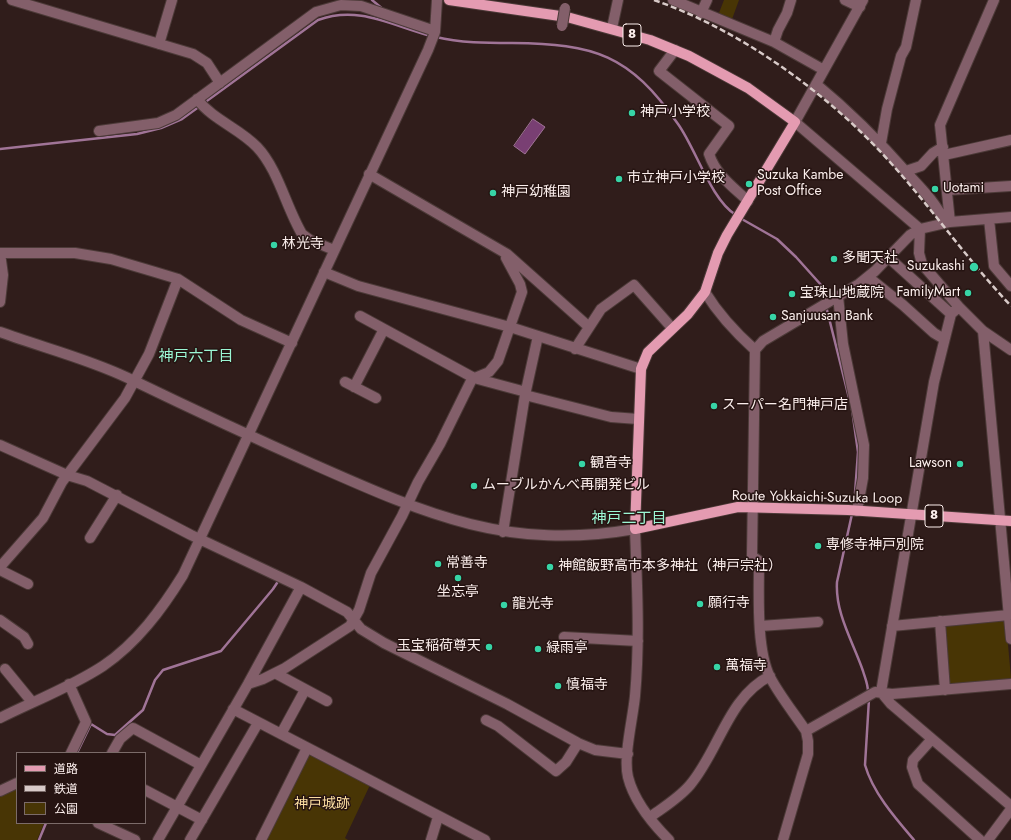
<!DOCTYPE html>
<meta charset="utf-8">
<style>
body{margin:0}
#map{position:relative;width:1011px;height:840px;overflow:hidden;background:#301d1b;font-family:Jost,"Noto Sans JP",sans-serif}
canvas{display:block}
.legend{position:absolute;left:16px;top:752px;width:130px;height:72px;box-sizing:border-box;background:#261412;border:1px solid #7b6b69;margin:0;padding:5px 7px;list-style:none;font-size:12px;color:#fbeeec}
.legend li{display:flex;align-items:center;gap:8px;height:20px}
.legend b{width:20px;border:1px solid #7b6b69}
</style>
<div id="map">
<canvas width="1011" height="840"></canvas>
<ul class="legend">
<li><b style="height:5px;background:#e49bb1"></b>道路</li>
<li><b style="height:5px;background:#d8cac8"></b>鉄道</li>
<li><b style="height:11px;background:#483505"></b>公園</li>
</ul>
</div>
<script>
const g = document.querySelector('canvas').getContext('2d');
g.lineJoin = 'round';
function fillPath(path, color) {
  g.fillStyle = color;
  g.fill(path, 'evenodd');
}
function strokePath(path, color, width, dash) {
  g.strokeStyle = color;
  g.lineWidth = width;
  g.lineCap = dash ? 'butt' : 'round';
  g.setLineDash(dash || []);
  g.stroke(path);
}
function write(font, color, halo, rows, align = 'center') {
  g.font = font + ' Jost,"Noto Sans JP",sans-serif';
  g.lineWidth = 3;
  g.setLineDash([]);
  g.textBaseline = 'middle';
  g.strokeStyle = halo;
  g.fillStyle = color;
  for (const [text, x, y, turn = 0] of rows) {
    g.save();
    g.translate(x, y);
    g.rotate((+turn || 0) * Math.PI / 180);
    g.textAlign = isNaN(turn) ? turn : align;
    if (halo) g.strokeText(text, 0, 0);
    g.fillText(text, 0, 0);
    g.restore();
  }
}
const green = new Path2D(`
 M724,0H739L731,22L717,18Z
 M1003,620L1006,622L1011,678L1008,681L951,686L947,683L943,627L946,625Z
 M311,754L370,785L345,838L348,840H264L305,756Z
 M17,787V823H44L37,840H0V796Z`);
const water = new Path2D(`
 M533,119L545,127L525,154L514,146Z`);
const stream = new Path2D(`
 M372,0L384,10
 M436,37C460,43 487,43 512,43C595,44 629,54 678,124C696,149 711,200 736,215
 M204,103L318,20C359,5 392,26 431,36
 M0,149L137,134L161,128L182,119L200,106
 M740,218L777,239L796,257L822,286L825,301
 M826,306L849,398
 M852,409L858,452L855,493
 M852,514L837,582C835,613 853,642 863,671C865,678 868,684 868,692
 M869,699L865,765C873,793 896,819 914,840
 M77,753L91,724L107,734L115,735L143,710L155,680L163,670L221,651L273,589L279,580
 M39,840L46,823`);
const minor = new Path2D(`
 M12,0L193,54L207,63L220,83
 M673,0L774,42L824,70
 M845,0L860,7
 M863,0L795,122L920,229L919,253L922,264L959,307L951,314L934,382L881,692L891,704L1011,806
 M701,13L707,0
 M612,28L618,0
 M774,42L778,30L787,13L791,0
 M159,44L172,0
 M675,50L659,71L729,126L709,154C716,175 732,186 748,201
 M816,84C850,112 879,141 908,174C922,189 937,204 945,223
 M197,99C213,120 239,128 257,147C278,169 286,207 302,234L310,240L334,250
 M99,131L158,123L176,115L316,12L341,5L361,6L435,31
 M881,143L887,109L901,56L906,47L916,0
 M944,155L1011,140
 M906,171L921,166L933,153L943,147
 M369,174L507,254L589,327
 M947,190L1011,186
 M989,219L994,266L1011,286
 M950,222L940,125L994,0
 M888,257L951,314
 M324,272L358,286L510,327L641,369
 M868,277L903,305L934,333L944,339
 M705,292C719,315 735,332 755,350
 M838,296L843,344L864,445L863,478L857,511
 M0,302L3,275L0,253H75L111,259L155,272L178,279L241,320L292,343
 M959,307L983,331L1011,350
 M360,316L474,378L526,392
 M983,331L1011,639
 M0,332C41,347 89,359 128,378C190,408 252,437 315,465C428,515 509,551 635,529C637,584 640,640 635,696C633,718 623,757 628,777C634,801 652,823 669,840
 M575,349L601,309L634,285L672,328
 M345,382L376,398
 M354,387L384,329
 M525,395L611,417L638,419
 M0,445L67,475L87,481L191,535L301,587L347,612L361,629L384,643L507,704L578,743L595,750L628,754
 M503,532L525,395L538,336
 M90,538L117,495
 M0,567L43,518L62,482L125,398L149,354L178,279
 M0,570L28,584
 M0,620L24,637L28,644
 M940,621L945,690
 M760,626L818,622
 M892,626L1009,615
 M564,637L638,641
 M5,669L32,702
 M275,673L327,701
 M69,684L86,722L71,753
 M248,684L263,679L285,668L350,626L359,610L371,573L402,516L418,482L440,444L472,379L489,372L498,361L522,292L520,284L506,258L507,254
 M233,709L485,840
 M0,718C34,701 71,687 103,666C137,643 162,609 183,575L428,50L435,32L437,0
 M486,720L498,726L556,771L566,762L578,743
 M806,731L875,692L892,694L1011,684
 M281,734L305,690
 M932,739L913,760L912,767L918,784L980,840
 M112,753L120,739L133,728L201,765
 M145,790L202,820
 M0,791L17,783
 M650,817C664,807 679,798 690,785C719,751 728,697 770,676
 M98,823L135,840
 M158,840L248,684L301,587
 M190,840L258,723
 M261,840L307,748
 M431,840L438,817
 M783,840L808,754V741L806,731C794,713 780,696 770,677C756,649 759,593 759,561L752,556L755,350L763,341L859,284L875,271L910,235L920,229L950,222L1011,217
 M988,840L1011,809`);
const major = new Path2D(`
 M449,0L567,17L650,40L689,56L748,88L795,122L727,235L718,253L705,292L688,314L648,352L641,369L635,529L738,507L848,510L1011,521`);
const rail = new Path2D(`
 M654,0C731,27 804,77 862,133C917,186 959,251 1011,306`);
const minorBridge = new Path2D(`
 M562,26L565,8`);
const markers = [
 [632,113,4,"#37d4a6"],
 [619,179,4,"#37d4a6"],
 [749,184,4,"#37d4a6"],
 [935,189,4,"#37d4a6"],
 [493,193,4,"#37d4a6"],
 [274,245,4,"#37d4a6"],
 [834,259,4,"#37d4a6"],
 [974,267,5,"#37d4a6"],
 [968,293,4,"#37d4a6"],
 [792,294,4,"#37d4a6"],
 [773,317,4,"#37d4a6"],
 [714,406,4,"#37d4a6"],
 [582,464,4,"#37d4a6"],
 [960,464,4,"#37d4a6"],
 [474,486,4,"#37d4a6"],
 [818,546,4,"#37d4a6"],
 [438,564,4,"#37d4a6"],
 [550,567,4,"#37d4a6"],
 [458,578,4,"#37d4a6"],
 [700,604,4,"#37d4a6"],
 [504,605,4,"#37d4a6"],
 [489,647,4,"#37d4a6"],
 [538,649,4,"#37d4a6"],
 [717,667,4,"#37d4a6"],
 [558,686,4,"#37d4a6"]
];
const shields = [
 [632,35,18],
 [934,516,18]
];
const shieldNames = [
 ["8",632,35],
 ["8",934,516]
];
const poiNames = [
 ["神戸小学校",640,113],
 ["Suzuka Kambe",757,176],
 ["Post Office",757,192],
 ["市立神戸小学校",627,179],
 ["Uotami",943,189],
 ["神戸幼稚園",501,193],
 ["林光寺",282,245],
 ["多聞天社",842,259],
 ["Suzukashi",965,267,"right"],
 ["FamilyMart",960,293,"right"],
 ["宝珠山地蔵院",800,294],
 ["Sanjuusan Bank",781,317],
 ["スーパー名門神戸店",722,406],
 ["観音寺",590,464],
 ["Lawson",952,464,"right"],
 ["ムーブルかんべ再開発ビル",482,486],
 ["専修寺神戸別院",826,546],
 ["常善寺",446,564],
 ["神館飯野高市本多神社（神戸宗社）",558,567],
 ["坐忘亭",458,593,"center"],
 ["願行寺",708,604],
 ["龍光寺",512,605],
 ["玉宝稲荷尊天",481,647,"right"],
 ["緑雨亭",546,649],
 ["萬福寺",725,667],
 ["慎福寺",566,686]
];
const streetNames = [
 ["Route Yokkaichi-Suzuka Loop",817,498,1]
];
const parkNames = [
 ["神戸城跡",322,805]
];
const neighbourhoodNames = [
 ["神戸六丁目",196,357],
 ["神戸二丁目",629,519]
];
fillPath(green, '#483505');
fillPath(water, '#793f73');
strokePath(water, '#a07497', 1);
strokePath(stream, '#a07497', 2.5);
strokePath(minor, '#4c3a38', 12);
strokePath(major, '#4c3a38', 12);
strokePath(minor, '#835f6a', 10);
strokePath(major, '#e49bb1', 10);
strokePath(rail, '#d8cac8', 2.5, [6, 3]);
strokePath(minorBridge, '#4c3a38', 12, []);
strokePath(minorBridge, '#835f6a', 10);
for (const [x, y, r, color] of markers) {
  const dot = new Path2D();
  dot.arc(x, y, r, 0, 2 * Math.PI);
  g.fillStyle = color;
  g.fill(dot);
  strokePath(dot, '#261412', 1.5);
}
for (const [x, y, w] of shields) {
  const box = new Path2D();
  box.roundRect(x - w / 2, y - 11, w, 22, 3);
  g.fillStyle = '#261412';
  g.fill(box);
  strokePath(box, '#fbeeec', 1);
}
write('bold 13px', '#fbeeec', null, shieldNames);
write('14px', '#fbeeec', '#261412', poiNames, 'left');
write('14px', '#fbeeec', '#261412', streetNames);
write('14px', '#fbdda1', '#261412', parkNames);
write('15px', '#9bf6d4', '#261412', neighbourhoodNames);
</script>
